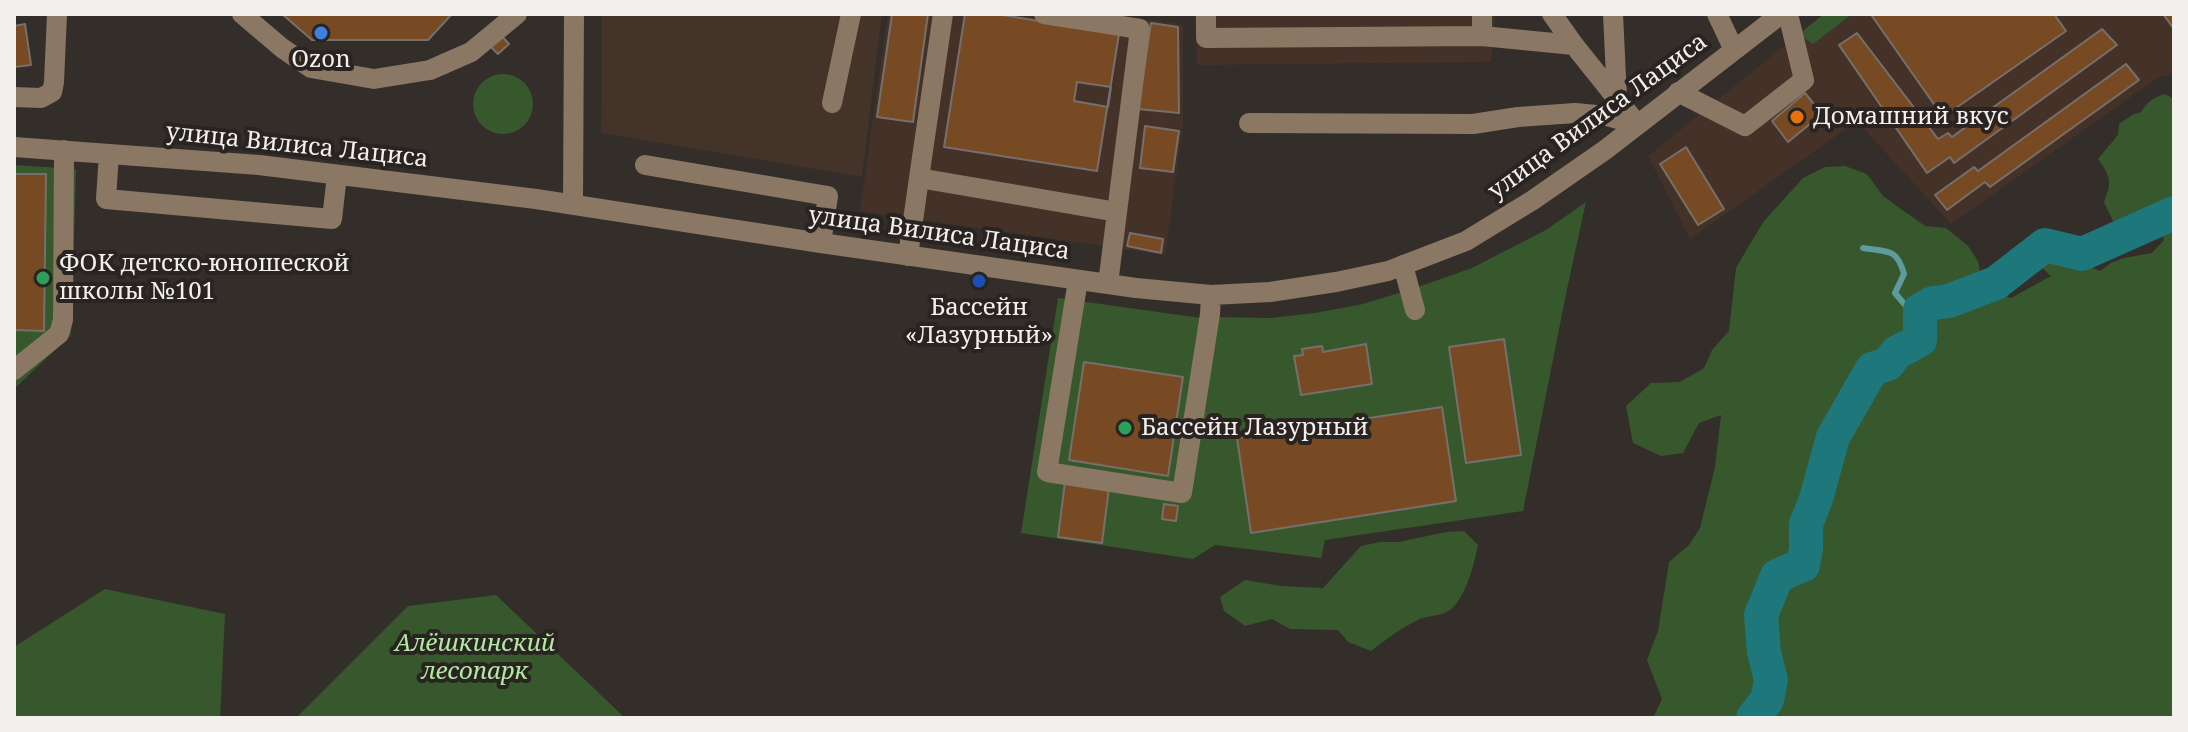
<!DOCTYPE html>
<meta charset="utf-8">
<style>
body{margin:0}
#map{position:relative;width:2188px;height:732px;overflow:hidden;background:#332e2a;font-family:"Noto Serif",serif}
canvas{display:block}
.frame{position:absolute;inset:0;border:16px solid #f2efed;pointer-events:none}
</style>
<div id="map">
<canvas width="2188" height="732"></canvas>
<div class="frame"></div>
</div>
<script>
const g = document.querySelector('canvas').getContext('2d');
g.lineJoin = 'round';
function fillPath(path, color) {
  g.fillStyle = color;
  g.fill(path, 'evenodd');
}
function strokePath(path, color, width, dash) {
  g.strokeStyle = color;
  g.lineWidth = width;
  g.lineCap = dash ? 'butt' : 'round';
  g.setLineDash(dash || []);
  g.stroke(path);
}
function write(font, color, halo, rows, align = 'center') {
  g.font = font + ' "Noto Serif",serif';
  g.lineWidth = 8;
  g.setLineDash([]);
  g.textBaseline = 'middle';
  g.strokeStyle = halo;
  g.fillStyle = color;
  for (const [text, x, y, turn = 0] of rows) {
    g.save();
    g.translate(x, y);
    g.rotate((+turn || 0) * Math.PI / 180);
    g.textAlign = isNaN(turn) ? turn : align;
    if (halo) g.strokeText(text, 0, 0);
    g.fillText(text, 0, 0);
    g.restore();
  }
}
const industrial = new Path2D(`
 M888,14H1112L1183,25V126L1165,255L860,211Z
 M1195,14H1495L1491,62L1197,65Z
 M1852,14H2174V75L2159,77L1951,224L1857,121L1690,239L1648,156L1799,34L1813,43Z`);
const education = new Path2D(`
 M602,14H882L862,177L601,133Z`);
const green = new Path2D(`
 M1824,14H1852L1813,44L1799,34Z
 M473 104a30 30 0 1 1 60 0a30 30 0 1 1-60 0Z
 M2165,94L2174,99V718H1653L1662,699L1647,660L1658,631L1669,562L1689,545L1700,528L1715,467L1721,415L1699,423L1683,453L1661,456L1633,443L1626,406L1651,383L1680,382L1704,368L1712,350L1729,331L1736,268L1750,244L1764,221L1803,178L1825,167L1845,166L1867,174L1883,196L1925,226L1946,228L1968,246L1978,261L1983,288L2011,298L2051,276L2041,267L2045,245C2066,253 2081,263 2100,271L2111,263L2124,258L2152,253L2164,240L2161,229L2154,224H2133L2113,221L2104,202C2112,182 2111,177 2098,159L2118,135L2119,124L2132,115L2141,112C2147,102 2154,97 2165,94Z
 M14,165L76,169L71,335L14,389Z
 M1586,202L1567,289L1523,511L1325,540L1321,558L1215,545L1193,559L1021,533L1058,298L1215,320V317L1270,318L1315,313L1363,304L1415,288L1472,268L1546,230Z
 M1464,531L1478,545C1474,564 1465,604 1445,613C1437,616 1428,616 1420,619C1402,627 1387,639 1371,651L1348,642L1338,630L1290,629L1272,619L1245,626L1224,611L1220,597L1245,580L1281,586L1323,588L1361,546L1380,542H1399L1446,532Z
 M105,589L225,614L220,718H14V647Z
 M496,595L625,718H296L408,606Z`);
const stream = new Path2D(`
 M1863,248C1888,252 1897,248 1904,274L1895,293L1906,306L1920,310`);
const river = new Path2D(`
 M1753,718L1767,700L1771,680L1764,652L1761,615L1777,576L1803,565L1806,549V524L1816,499L1833,437L1872,369L1888,364L1896,353L1920,340V310L1933,303L1949,301L1996,283L2045,245L2082,254L2174,213`);
const building = new Path2D(`
 M282,14H452L428,40H312Z
 M892,14H928L913,122L877,117Z
 M965,14H996L1119,34L1097,171L944,147Z
 M1875,14H2054L2066,31L1943,117L1872,16Z
 M2163,14H2174V29Z
 M1151,23L1178,27L1179,113L1138,109Z
 M25,24L31,65L14,67V26Z
 M2102,29L2117,45L1954,163L1950,157L1927,173L1839,45L1857,33L1938,139L1948,133L1952,137Z
 M500,34L509,44L498,54L489,45Z
 M2126,64L2139,80L1990,187L1985,182L1947,210L1935,195L1974,167L1978,171Z
 M1077,82L1111,87L1108,107L1074,101Z
 M1805,93L1822,114L1788,142L1772,121Z
 M1145,126L1179,131L1173,172L1140,168Z
 M1686,147L1724,209L1698,225L1660,164Z
 M14,174H46L44,331L14,330Z
 M1130,233L1163,239L1161,253L1127,246Z
 M1504,339L1521,455L1466,463L1449,347Z
 M1366,344L1372,384L1301,395L1294,356L1303,355L1302,349L1322,346L1323,352Z
 M1084,362L1183,377L1168,476L1069,460Z
 M1442,407L1456,501L1251,533L1237,438Z
 M1065,482L1109,488L1102,543L1058,537Z
 M1164,504L1178,506L1176,521L1162,519Z`);
const minor = new Path2D(`
 M242,14L282,48L311,68L374,79L430,70L471,52L517,14
 M943,14L919,178L1117,212
 M1044,14L1140,29L1108,284
 M1206,14V38L1482,36L1574,45
 M1482,14V36
 M1552,14L1574,45L1637,124
 M1613,14L1617,98
 M1717,14L1734,50
 M1678,92L1745,126L1804,80L1788,14
 M14,97L41,98L52,92L54,82L57,14
 M832,103L851,14
 M1249,123L1473,124L1518,117L1575,113L1607,116L1637,124
 M14,147L259,165L536,199L821,243L1136,288L1211,295L1270,292L1336,282L1388,271L1466,241L1533,200L1605,150L1781,14
 M109,154L106,199L332,219L337,175
 M645,165L828,196L821,243
 M573,204L574,14
 M908,256L919,178
 M1403,265L1415,310
 M1078,280L1047,472L1182,493L1210,314L1211,295
 M14,370L59,334L63,320L64,150`);
const markers = [
 [321,33,8,"#3f7fe0"],
 [1797,117,8,"#e8710a"],
 [43,278,8,"#2e9e5b"],
 [979,281,8,"#1a4fb4"],
 [1125,428,8,"#2e9e5b"]
];
const poiNames = [
 ["Ozon",321,60,"center"],
 ["Домашний вкус",1813,117],
 ["ФОК детско-юношеской",59,264],
 ["школы №101",59,292],
 ["Бассейн",979,308,"center"],
 ["«Лазурный»",979,336,"center"],
 ["Бассейн Лазурный",1141,428]
];
const streetNames = [
 ["улица Вилиса Лациса",1598,117,-36],
 ["улица Вилиса Лациса",297,146,6],
 ["улица Вилиса Лациса",939,234,8]
];
const parkNames = [
 ["Алёшкинский",475,644],
 ["лесопарк",475,672]
];
fillPath(industrial, '#443229');
fillPath(education, '#433328');
fillPath(green, '#36582c');
strokePath(stream, '#5d9b9d', 6);
strokePath(river, '#1d777b', 34);
fillPath(building, '#774a24');
strokePath(building, '#76706c', 2);
strokePath(minor, '#8a7864', 20);
for (const [x, y, r, color] of markers) {
  const dot = new Path2D();
  dot.arc(x, y, r, 0, 2 * Math.PI);
  g.fillStyle = color;
  g.fill(dot);
  strokePath(dot, '#292421', 3);
}
write('24px', '#f2efed', '#292421', poiNames, 'left');
write('24px', '#f2efed', '#292421', streetNames);
write('italic 24px', '#b2e9a2', '#292421', parkNames);
</script>
